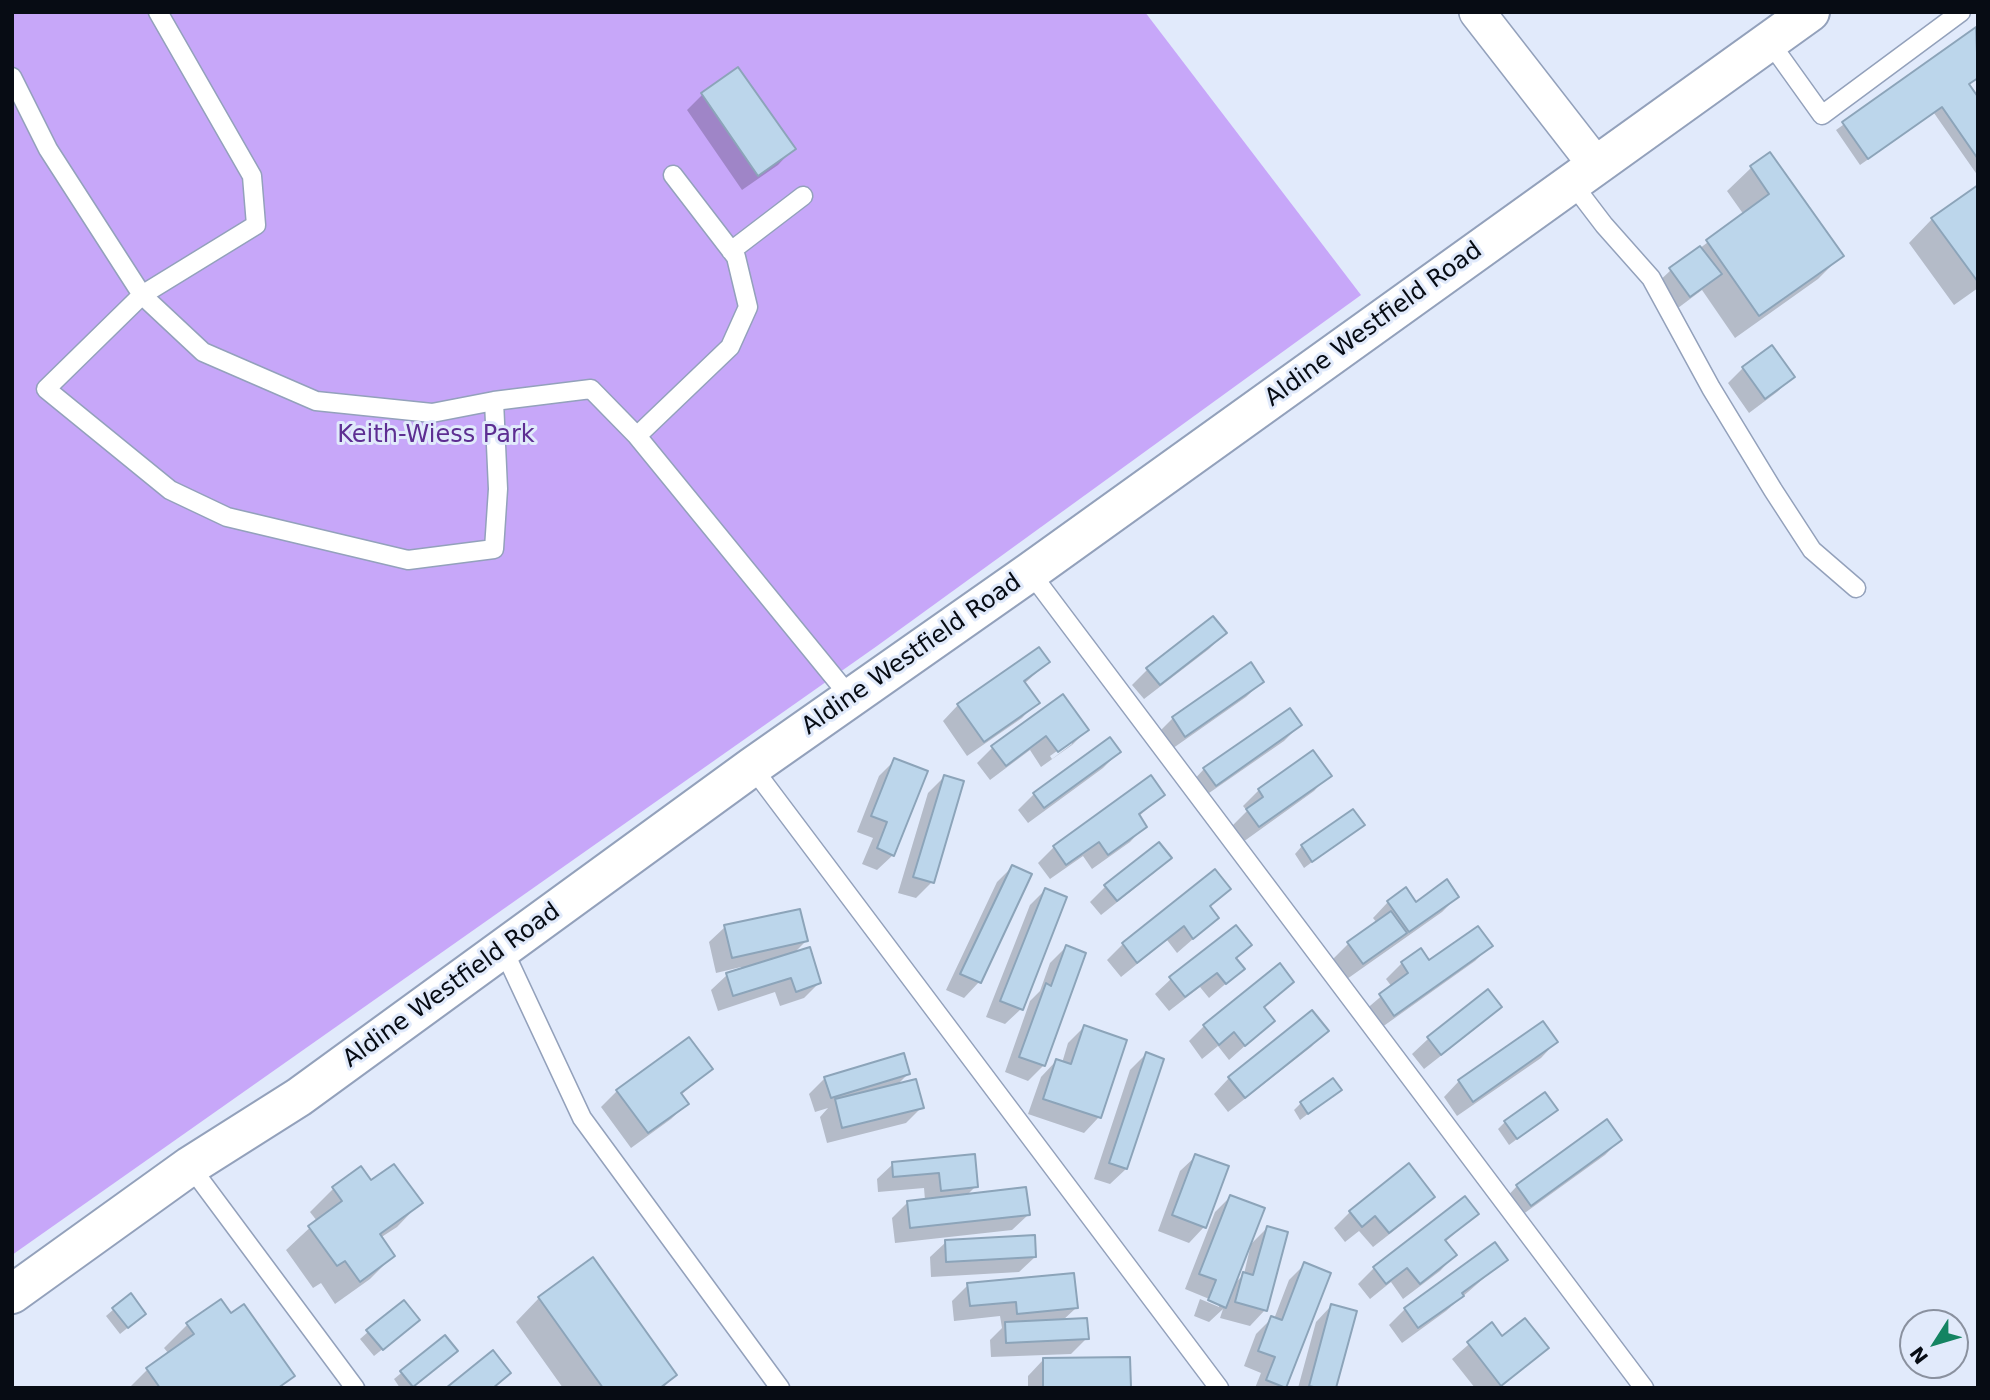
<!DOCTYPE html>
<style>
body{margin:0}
#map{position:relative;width:1990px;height:1400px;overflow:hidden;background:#e1eafb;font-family:"DejaVu Sans",sans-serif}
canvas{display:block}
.frame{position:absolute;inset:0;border:14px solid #070c14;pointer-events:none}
.north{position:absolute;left:1899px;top:1309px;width:70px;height:70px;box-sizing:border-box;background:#e1eafb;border:2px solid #8a919f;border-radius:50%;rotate:233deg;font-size:19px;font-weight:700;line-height:28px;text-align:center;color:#070c14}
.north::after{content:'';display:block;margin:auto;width:24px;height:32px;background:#148462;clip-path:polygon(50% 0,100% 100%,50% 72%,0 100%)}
</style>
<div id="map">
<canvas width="1990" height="1400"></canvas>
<div class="frame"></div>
<div class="north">N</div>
</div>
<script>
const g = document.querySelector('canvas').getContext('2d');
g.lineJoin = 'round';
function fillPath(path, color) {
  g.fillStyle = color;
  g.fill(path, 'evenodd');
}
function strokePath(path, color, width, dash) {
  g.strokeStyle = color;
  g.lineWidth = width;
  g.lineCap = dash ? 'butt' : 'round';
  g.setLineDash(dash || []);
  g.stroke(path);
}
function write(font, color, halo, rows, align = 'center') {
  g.font = font + ' "DejaVu Sans",sans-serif';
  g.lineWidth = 6;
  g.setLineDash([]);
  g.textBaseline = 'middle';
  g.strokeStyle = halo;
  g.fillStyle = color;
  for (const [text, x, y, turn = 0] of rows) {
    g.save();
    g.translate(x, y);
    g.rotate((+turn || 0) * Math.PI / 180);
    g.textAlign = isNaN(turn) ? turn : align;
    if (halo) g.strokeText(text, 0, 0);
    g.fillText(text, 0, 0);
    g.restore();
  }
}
const green = new Path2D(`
 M12,12H1145L1361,295L877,646L12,1255Z`);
const shadow = new Path2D(`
 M1976,29L1978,32V78L1968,85L1978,100V176L1934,113L1860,165L1836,130Z
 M702,95L793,149L778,165L742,190L687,110Z
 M1770,154L1842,255L1818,279L1735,338L1702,290L1674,311L1655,285L1671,270L1744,215L1727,191L1751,168Z
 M1978,187V288L1954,305L1909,243L1932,219Z
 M1743,368L1793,377L1777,392L1749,413L1728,383Z
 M1225,633L1209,649L1144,699L1132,685L1148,669Z
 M1048,662L1024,684L1037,702L1022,718L967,756L943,721L958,705Z
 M1262,682L1246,697L1169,751L1157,734L1173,718Z
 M1063,697L1087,730L1072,745L1041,767L1030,750L990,780L977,763L992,748ZM1072,740V744L1052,759L1050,756Z
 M1300,725L1284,741L1199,800L1189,785L1204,769Z
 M1109,739L1119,752L1103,768L1028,823L1018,810L1034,794Z
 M895,760L893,855L877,870L862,864L873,838L857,832L879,776Z
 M1329,775L1314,791L1243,842L1232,826L1247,811L1243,806L1259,790Z
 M944,777L932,882L916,898L898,893L928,793Z
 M1150,777L1163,795L1138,817L1145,826L1130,842L1092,869L1083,856L1050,879L1038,863L1054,847Z
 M1362,825L1304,868L1295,854L1302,846Z
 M1169,858L1154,873L1101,915L1090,902L1106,886Z
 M1012,867L1030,875L979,982L964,998L946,990L997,882Z
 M1215,871L1228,889L1209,907L1217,918L1177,953L1167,940L1121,977L1107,960L1123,944Z
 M1045,890L1021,1009L1005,1024L986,1017L1030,905Z
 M1457,897L1442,912L1347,979L1333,959L1348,944L1377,923L1373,918L1388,902L1415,904Z
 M725,927L806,941L793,954L819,983L804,998L780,1006L775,992L718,1011L711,990L727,975L742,970L741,967L716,973L709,942Z
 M1249,945L1235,959L1243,969L1209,998L1200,987L1169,1011L1155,994L1171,979Z
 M1490,946L1475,961L1378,1030L1364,1011L1392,987L1386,979L1402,963L1421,951L1429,963Z
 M1066,947L1044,1065L1028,1081L1005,1072L1030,1001L1040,991L1050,963Z
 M1292,982L1263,1008L1273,1021L1229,1060L1218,1046L1202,1059L1189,1041L1204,1026Z
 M1488,992L1500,1007L1484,1022L1424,1069L1412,1054L1428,1039Z
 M1084,1027L1099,1117L1084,1133L1028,1114L1041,1077L1056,1061L1062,1063L1068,1043Z
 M1326,1031L1311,1047L1228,1112L1214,1094L1229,1078Z
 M688,1039L711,1069L681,1095L687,1104L671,1119L631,1148L601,1107L617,1091Z
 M1556,1042L1541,1058L1457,1116L1444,1097L1459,1081Z
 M1146,1054L1126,1169L1110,1184L1094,1179L1130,1070Z
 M908,1074L896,1086L922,1107L906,1123L827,1143L820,1117L828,1108L815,1112L809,1094L825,1078Z
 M1339,1090L1300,1120L1294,1110L1301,1103Z
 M1556,1110L1509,1145L1498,1129L1505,1122Z
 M1620,1140L1605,1155L1515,1220L1502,1202L1517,1186Z
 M973,1156L976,1186L967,1195L1028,1215L1012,1230L895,1243L892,1218L908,1202L925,1200L924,1188L878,1192L877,1179L893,1164Z
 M1196,1156L1204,1227L1189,1243L1158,1231L1180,1171Z
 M1409,1166L1433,1196L1418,1212L1373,1247L1359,1231L1345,1242L1334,1228L1350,1212Z
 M371,1182L420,1203L397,1227L380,1238L393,1256L370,1279L335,1304L321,1283L313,1288L286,1250L317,1221L310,1212L334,1188Z
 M1230,1197L1234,1284L1244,1274L1251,1244L1267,1228L1265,1310L1250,1326L1220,1318L1223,1309L1209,1322L1194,1316L1200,1299L1219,1307V1303L1185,1289L1215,1212Z
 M1464,1198L1477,1214L1445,1242L1455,1255L1440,1271L1403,1299L1391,1282L1370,1299L1358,1284L1374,1268Z
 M946,1242L1035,1257L1019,1272L931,1277L930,1257Z
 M1495,1245L1506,1259L1446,1311L1402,1343L1389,1325L1405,1309Z
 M1305,1264L1285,1387L1255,1388L1261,1373L1244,1366L1256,1334L1272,1318L1274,1319L1289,1280Z
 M968,1285L1076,1308L1062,1321L1087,1338L1071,1354L991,1357L990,1340L1002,1328L1000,1316L954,1321L952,1301Z
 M539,1298L675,1375L663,1388H563L516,1322Z
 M1331,1306L1335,1388H1298L1316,1322Z
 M114,1309L136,1321L120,1334L106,1316Z
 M187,1325L293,1375L280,1388H129L148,1369L169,1354L164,1348Z
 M1491,1325L1502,1339L1547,1348L1500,1388H1475L1452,1359Z
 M410,1327L374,1356L360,1339L368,1332Z
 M445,1337L456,1351L412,1388H400L394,1379Z
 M1043,1360L1129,1386L1028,1388V1376Z`);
const building = new Path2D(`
 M1976,27L1978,78L1969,84L1978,97V159L1942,107L1868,159L1842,122Z
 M738,67L796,149L758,176L701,93Z
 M1770,152L1844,256L1759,316L1706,240L1769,194L1750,166Z
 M1978,185V282L1931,218Z
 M1700,246L1722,274L1690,297L1669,268Z
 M1772,345L1795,377L1765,399L1742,367Z
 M1213,616L1227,633L1160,685L1146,668Z
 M1039,647L1050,662L1024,681L1040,703L984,742L957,704Z
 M1251,662L1264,682L1185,737L1172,717Z
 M1063,694L1089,730L1058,752L1046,736L1006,766L991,746Z
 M1290,708L1302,725L1216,786L1203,768Z
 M1110,737L1121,752L1044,808L1033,793Z
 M1313,750L1332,776L1259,827L1246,809L1263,797L1258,789Z
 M894,758L928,771L894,856L877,848L887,822L871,816Z
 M944,775L964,781L934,883L913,877Z
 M1151,775L1165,795L1139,814L1147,827L1108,855L1099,842L1066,865L1053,846Z
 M1353,809L1365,825L1312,862L1301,845Z
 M1159,842L1172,858L1117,901L1104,885Z
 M1012,865L1032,874L981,983L960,974Z
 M1215,869L1231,889L1210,906L1219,918L1193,939L1184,926L1137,963L1122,943Z
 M1447,879L1459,897L1409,932L1387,901L1406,887L1416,902Z
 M1045,888L1067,897L1023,1010L1000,1001Z
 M800,909L808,941L732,958L724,925Z
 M1391,911L1407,933L1363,964L1347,942Z
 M1236,925L1252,945L1236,958L1245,969L1226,984L1217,973L1185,997L1169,977Z
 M1478,926L1493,946L1394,1016L1379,994L1408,973L1401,962L1421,948L1429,960Z
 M1066,945L1086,953L1045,1066L1019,1057L1046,983L1051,986Z
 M810,947L821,983L796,992L791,978L733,996L726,973Z
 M1280,963L1294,982L1264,1007L1275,1021L1245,1046L1234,1032L1219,1045L1203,1025Z
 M1488,989L1502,1007L1441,1055L1427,1037Z
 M1312,1010L1329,1031L1245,1098L1228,1077Z
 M1543,1021L1558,1042L1473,1102L1458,1080Z
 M1084,1025L1127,1040L1101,1118L1043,1099L1056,1059L1071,1064Z
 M689,1037L713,1069L681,1093L689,1104L648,1133L616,1090Z
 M1146,1052L1164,1059L1127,1169L1109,1163Z
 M904,1053L910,1074L831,1098L824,1077Z
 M1333,1078L1342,1090L1308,1114L1300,1102Z
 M916,1079L924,1108L842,1128L835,1099Z
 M1545,1092L1558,1110L1517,1139L1504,1121Z
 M1607,1119L1622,1140L1531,1206L1516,1185Z
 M975,1154L978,1187L941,1191L939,1173L893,1177L892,1162Z
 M1195,1154L1229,1166L1206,1228L1172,1215Z
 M1409,1163L1435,1197L1389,1233L1375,1216L1362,1227L1349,1211Z
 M394,1164L423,1203L380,1234L395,1256L360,1282L345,1261L337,1266L308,1226L342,1201L332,1187L361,1166L371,1180Z
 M1026,1187L1030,1215L910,1228L907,1201Z
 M1230,1195L1265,1208L1226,1308L1208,1300L1216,1280L1199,1274Z
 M1465,1196L1479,1214L1445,1240L1457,1255L1420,1284L1407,1268L1386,1284L1373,1267Z
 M1267,1226L1288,1232L1267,1311L1235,1302L1243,1272L1253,1275Z
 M1035,1235L1036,1257L946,1262L945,1240Z
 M1495,1242L1508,1260L1462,1293L1464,1296L1418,1328L1404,1308Z
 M593,1257L677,1375L660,1388H603L538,1297Z
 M1304,1262L1331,1273L1286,1388L1266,1380L1275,1357L1258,1351L1271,1316L1282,1320Z
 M1074,1273L1078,1308L1017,1314L1016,1302L970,1306L967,1283Z
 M131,1293L146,1314L128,1328L112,1308Z
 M221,1299L231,1313L244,1304L295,1376L278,1388H160L146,1368L194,1334L186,1323Z
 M404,1300L420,1320L383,1350L366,1330Z
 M1331,1304L1357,1311L1336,1388H1318L1309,1386Z
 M1087,1318L1089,1339L1006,1343L1005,1322Z
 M1525,1318L1549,1348L1501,1386L1467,1342L1492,1322L1502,1336Z
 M445,1335L458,1351L413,1387L400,1371Z
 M493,1350L511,1373L493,1388H446Z
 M1130,1357L1131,1387L1043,1388V1358Z`);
const service = new Path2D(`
 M158,12L252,176L256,225L142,295L46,389L170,490L227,517L408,560L494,549L498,489L494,401
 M1769,41L1822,115L1961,12
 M12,77L48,149L142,295L203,352L316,401L432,413L494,401L591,389L637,436L851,698
 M1572,183L1604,225L1651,278L1711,388L1773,490L1812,550L1856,588
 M731,251L803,196
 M637,436L730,347L748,307L736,257L673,175
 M1030,572L1644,1388
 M752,767L1219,1388
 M503,949L582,1118L780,1388
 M190,1166L355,1388`);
const minor = new Path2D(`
 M1477,12L1596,165`);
const secondary = new Path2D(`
 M12,1294L190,1166L299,1097L752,767L1030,572L1810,12`);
const streetNames = [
 ["Aldine Westfield Road",1374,325,-36],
 ["Aldine Westfield Road",912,655,-35],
 ["Aldine Westfield Road",452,986,-36]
];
const parkNames = [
 ["Keith-Wiess Park",436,436]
];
fillPath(green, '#c7a7f9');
fillPath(shadow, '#0003');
fillPath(building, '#bcd6eb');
strokePath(building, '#8ca4b9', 2);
strokePath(service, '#93a1bb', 21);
strokePath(minor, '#93a1bb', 38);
strokePath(secondary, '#93a1bb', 42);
strokePath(service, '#fff', 18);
strokePath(minor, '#fff', 35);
strokePath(secondary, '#fff', 38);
write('24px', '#070c14', '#e1eafb', streetNames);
write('24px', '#5d2e92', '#e1eafb', parkNames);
</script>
